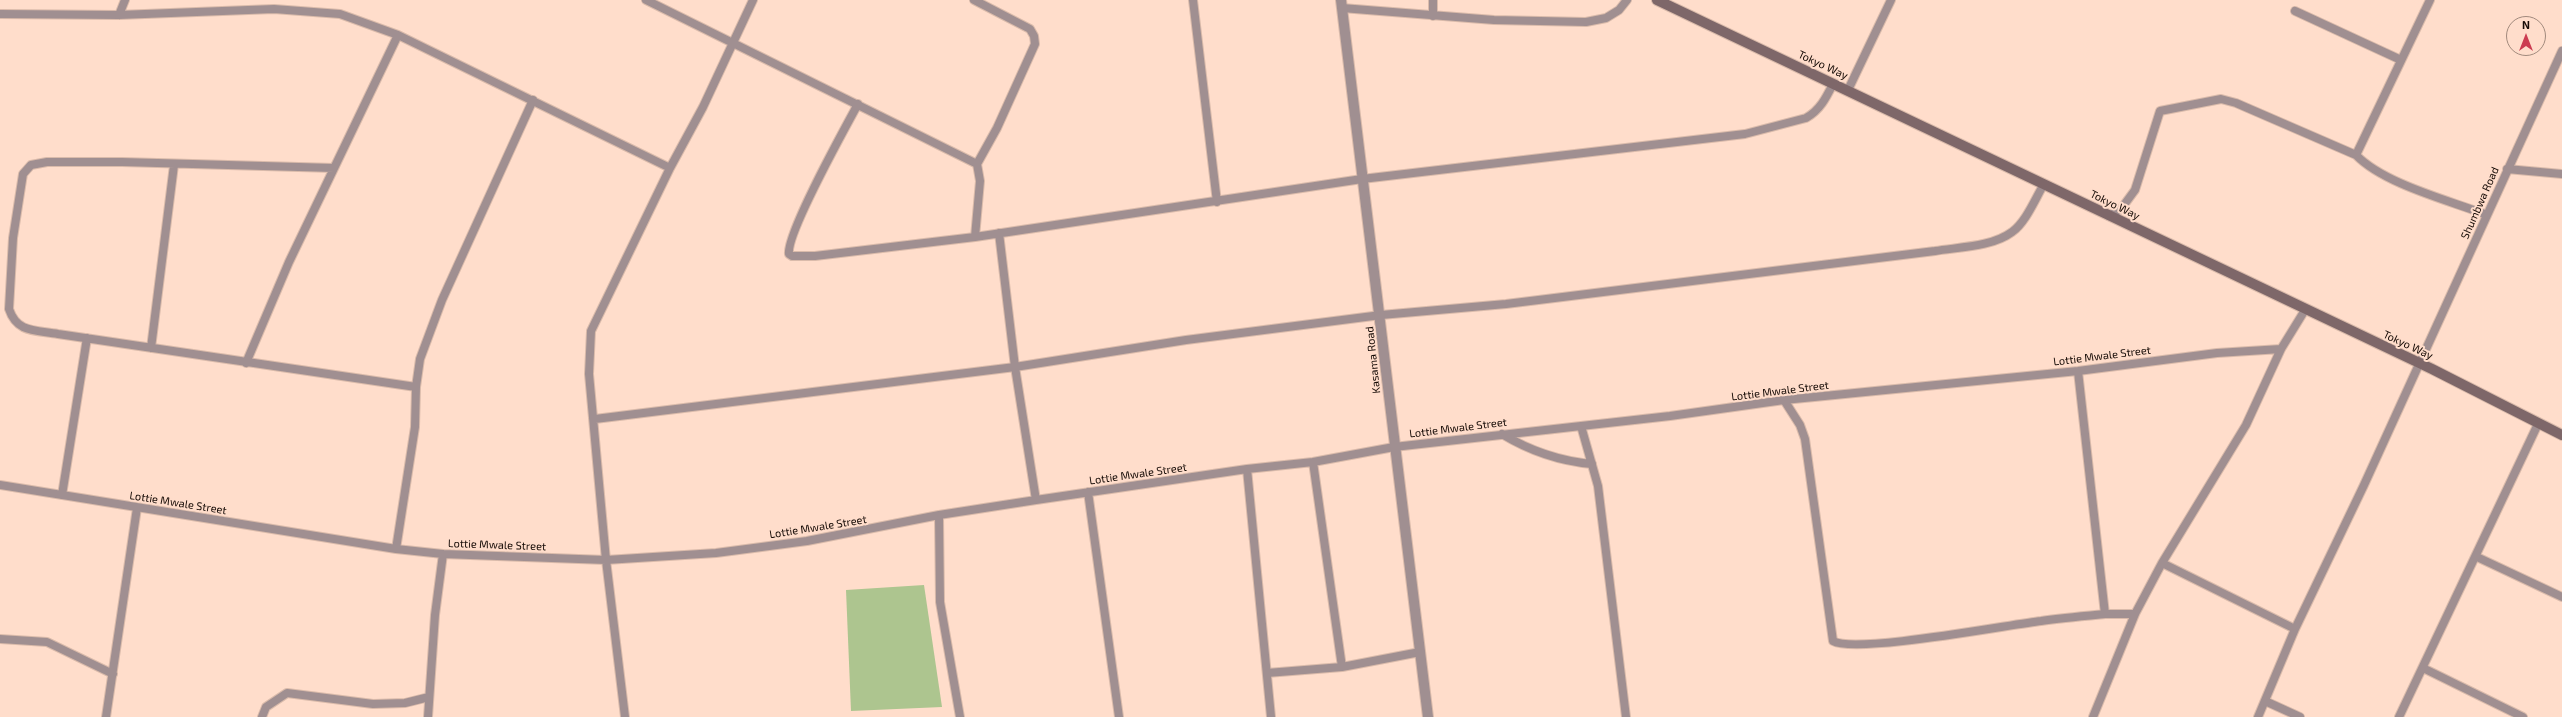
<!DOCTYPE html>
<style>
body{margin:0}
#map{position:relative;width:2562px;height:717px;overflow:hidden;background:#ffddcb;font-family:"Exo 2",sans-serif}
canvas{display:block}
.north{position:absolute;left:2506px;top:16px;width:40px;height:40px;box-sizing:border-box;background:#ffddcb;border:1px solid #a1897c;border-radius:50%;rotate:0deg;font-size:11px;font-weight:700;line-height:16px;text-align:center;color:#150a05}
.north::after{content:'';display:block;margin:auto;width:14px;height:18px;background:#cc3c51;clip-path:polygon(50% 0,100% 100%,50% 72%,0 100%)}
</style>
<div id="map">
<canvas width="2562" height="717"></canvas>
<div class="north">N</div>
</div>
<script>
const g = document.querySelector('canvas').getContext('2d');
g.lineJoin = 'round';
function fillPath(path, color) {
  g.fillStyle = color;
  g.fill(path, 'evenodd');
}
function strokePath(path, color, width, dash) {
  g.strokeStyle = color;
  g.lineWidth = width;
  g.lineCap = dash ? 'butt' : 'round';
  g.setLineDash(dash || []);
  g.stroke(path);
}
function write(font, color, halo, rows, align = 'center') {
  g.font = font + ' "Exo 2",sans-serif';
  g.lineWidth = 4;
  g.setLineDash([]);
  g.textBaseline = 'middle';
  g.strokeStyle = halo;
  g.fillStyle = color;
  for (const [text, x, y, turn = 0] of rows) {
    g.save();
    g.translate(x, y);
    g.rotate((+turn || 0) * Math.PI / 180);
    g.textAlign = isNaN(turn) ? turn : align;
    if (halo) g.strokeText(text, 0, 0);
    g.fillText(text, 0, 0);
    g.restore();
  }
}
const green = new Path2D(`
 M924,585L942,707L851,711L846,590Z`);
const minor = new Path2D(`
 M646,0L977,164
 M974,0L1030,29L1034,36L1035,44L997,128L977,164L980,181L975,237
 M1193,0L1217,202
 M1433,0V16
 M1342,8L1494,20L1586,22L1606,18L1619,10L1627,0
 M2295,11L2401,60
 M0,14L119,15L274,9L340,14L398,35L670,168
 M119,15L125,0
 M1848,90L1891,0
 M858,104C845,128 786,234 789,254L792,256H815L975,237L1362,179L1745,134L1806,118C1820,110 1826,98 1833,84
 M2356,155L2430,0
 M334,168L122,162H47L31,165L23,174L13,238L9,309C17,333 35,330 58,334L416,387
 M2507,169L2562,174
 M2109,216L2121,209L2135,190L2160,111L2221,99L2236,103L2356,155C2384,184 2448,200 2487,215
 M999,233L1015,367L1036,500
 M151,348L174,165
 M246,363L289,262L398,35
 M2078,371L2105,614H2135
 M1784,400L1800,425L1805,439L1833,641C1855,654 2007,625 2041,621C2062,618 2084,616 2105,614
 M595,419L1015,367L1186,340L1381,315L1506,304L1935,251C1959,247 1992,247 2012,232C2026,222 2035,199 2044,184
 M1581,426L1598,486L1626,717
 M1502,434C1530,451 1559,461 1592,464
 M1313,462L1342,667
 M1247,469L1271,717
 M0,485L396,549L443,554L606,560L716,553L807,541L939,515L1036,500L1247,469L1313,462L1394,447L1670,416L1784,400L2078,371L2217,353L2281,349
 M1088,492L1119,717
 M62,495L87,338
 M939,515L940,602L960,717
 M396,549L415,427L416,387L420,359L442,300L533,100
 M2477,557L2562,597
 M2162,563L2295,629
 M0,639L47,642L113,674
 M2423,668L2523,717
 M1267,673L1342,667L1420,652
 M2265,701L2300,717
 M106,717L137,508
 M262,717L266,707L287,693L373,704L405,703L429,697
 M428,717L435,615L443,554
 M625,717L606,560L589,374L591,331L670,168L703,107L753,0
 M2093,717L2135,614L2162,563L2246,425L2281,349L2305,310
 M2258,717L2295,629L2364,485L2562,51
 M2399,717L2538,424`);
const tertiary = new Path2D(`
 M1341,0L1428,717`);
const secondary = new Path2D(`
 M1657,0L2432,369L2562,435`);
const streetNames = [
 ["Tokyo Way",1823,65,25],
 ["Shumbwa Road",2480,203,-66],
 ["Tokyo Way",2115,205,26],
 ["Tokyo Way",2408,345,25],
 ["Lottie Mwale Street",2102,356,-7],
 ["Kasama Road",1373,360,-96],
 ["Lottie Mwale Street",1780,391,-7],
 ["Lottie Mwale Street",1458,428,-7],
 ["Lottie Mwale Street",1138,474,-8],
 ["Lottie Mwale Street",178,503,9],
 ["Lottie Mwale Street",818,527,-9],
 ["Lottie Mwale Street",497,545,2]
];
fillPath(green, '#adc58f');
strokePath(minor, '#dabbab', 10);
strokePath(tertiary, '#dabbab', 12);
strokePath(secondary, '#dabbab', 12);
strokePath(minor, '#a08f91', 8);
strokePath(tertiary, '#a08f91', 10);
strokePath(secondary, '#7e6769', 10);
write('11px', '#150a05', '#ffddcb', streetNames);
</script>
